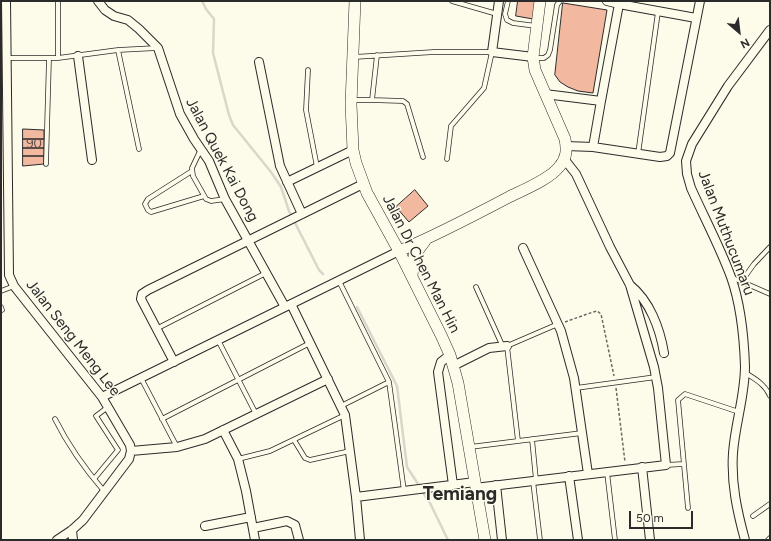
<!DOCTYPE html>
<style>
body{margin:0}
#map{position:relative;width:771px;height:541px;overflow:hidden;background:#fdfbea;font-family:Figtree,sans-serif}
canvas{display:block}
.frame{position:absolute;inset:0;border:2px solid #2b2b2b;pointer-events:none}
.north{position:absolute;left:719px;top:12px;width:40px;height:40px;-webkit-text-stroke:3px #fdfbea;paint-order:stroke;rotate:152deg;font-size:11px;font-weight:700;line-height:16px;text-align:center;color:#2b2b2b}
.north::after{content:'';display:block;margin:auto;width:14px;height:18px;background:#2b2b2b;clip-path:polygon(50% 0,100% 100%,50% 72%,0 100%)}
.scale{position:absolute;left:629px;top:511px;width:64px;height:18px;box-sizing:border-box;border:2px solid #2b2b2b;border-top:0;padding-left:5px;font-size:12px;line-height:14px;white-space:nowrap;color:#2b2b2b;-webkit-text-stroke:3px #fdfbea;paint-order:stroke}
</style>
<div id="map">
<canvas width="771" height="541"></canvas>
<div class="frame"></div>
<div class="north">N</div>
<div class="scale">50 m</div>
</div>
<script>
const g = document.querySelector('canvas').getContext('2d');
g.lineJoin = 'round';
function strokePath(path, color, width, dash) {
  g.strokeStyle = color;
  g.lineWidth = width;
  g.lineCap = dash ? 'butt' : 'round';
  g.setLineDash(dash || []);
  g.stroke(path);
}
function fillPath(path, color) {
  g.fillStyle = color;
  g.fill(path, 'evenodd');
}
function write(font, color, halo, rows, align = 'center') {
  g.font = font + ' Figtree,sans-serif';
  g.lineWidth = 3;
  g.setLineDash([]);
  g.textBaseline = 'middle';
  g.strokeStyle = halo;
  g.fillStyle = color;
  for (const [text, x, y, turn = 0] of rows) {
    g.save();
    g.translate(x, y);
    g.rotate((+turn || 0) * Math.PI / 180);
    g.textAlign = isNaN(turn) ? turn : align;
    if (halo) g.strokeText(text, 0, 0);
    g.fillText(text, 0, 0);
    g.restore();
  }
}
const stream = new Path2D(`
 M202,1L206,9L214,19L213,53L229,115L233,125L271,172L281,187L289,211L319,270L323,274
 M357,307L397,386L407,467L420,487
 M422,491L430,503L448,540`);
const building = new Path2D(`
 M518,1H536L533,19L516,16Z
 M563,3L607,10L593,93L578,91L568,87L560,82L555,75Z
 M23,129L44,130V139H23Z
 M23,139H44V148H23Z
 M23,148H44V156H23Z
 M23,156H44V164L23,166Z
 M415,190L428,206L409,222L396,207Z`);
const path = new Path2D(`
 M565,322L593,312L597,311L601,314L614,376
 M616,388L625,462`);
const lane = new Path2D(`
 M452,1L497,14
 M508,1L505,14L507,20L513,23L536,26
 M118,50L139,149
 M354,57L434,52H492L484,88L451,126L447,159
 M6,58H58L118,50L157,48
 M58,58V1
 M535,58H544L548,55L550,50L557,5L560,1
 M308,70L306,110L317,167
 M352,100H372L377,55
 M372,100L403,101L407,104L423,157
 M201,149L192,168L193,176L206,199L211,201L225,199
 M638,154L658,12
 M46,164L49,58
 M192,171L148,199L145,204L148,210L151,212L204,196
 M731,277L770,294
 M339,281L389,382
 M741,282L754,264L770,247
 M476,287L503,347
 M1,291L14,286
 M1,307L2,310
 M156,329L266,273
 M218,340L256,414
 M744,372C755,379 765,384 770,396
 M141,378L177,447
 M576,388L656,377
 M341,406L389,382L404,491
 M55,419C68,445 85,469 104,491
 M162,419L310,343
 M532,439L536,480
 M294,440L305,458L310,460L350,451
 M518,441L507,346L558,324
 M470,447L582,433
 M238,459L270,451L345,415
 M666,465L683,464
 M607,472L615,540
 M94,479L118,450L96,416L108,407
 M533,481L540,540
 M688,508L678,400L685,394L739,412
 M753,516L770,504
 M768,540L770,538`);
const street = new Path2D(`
 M6,1L9,275L14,286L102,397L130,445L131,451L129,459L83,520L72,530L57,540
 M98,1L105,10L114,16L128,20L139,29L158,48L180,114L194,139L209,161L225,199L285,307
 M499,1L492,52L533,57
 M607,1L619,4
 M78,56L92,160
 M259,62L280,166L302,214
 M545,94L601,101L619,4L696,18
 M566,146L593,147L660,157L667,156L670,153L700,1
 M593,147L601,101
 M287,182L353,150
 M523,248L561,331L574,378L588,474
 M630,285C650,301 660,329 664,353
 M291,304L345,415L356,497L360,540
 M450,355L441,362L438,372L453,485
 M174,362L141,299L142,294L148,290L363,184
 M453,366L489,348L507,346
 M102,397L399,251
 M223,430L238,459L246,491L255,540
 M131,451L177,447L205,439L328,379
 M642,467L650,540
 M569,476L578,540
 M496,485L502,540
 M475,488L666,465L658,388L654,367L630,285L610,247L576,174L565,160
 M356,497L475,482
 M205,526L251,517
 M253,528L287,521L295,525L299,540
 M72,530L73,540
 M745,540C737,511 731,483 733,453C735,424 745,396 745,366C744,337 741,305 731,277C720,247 704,217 691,188L687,174L686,161L692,144L728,86L770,30`);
const secondary = new Path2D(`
 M355,1L351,104L353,150L356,163L367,193L399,251L441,335L450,355L458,383L485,540
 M399,251C437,235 473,216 509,197C523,190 550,179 559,167C567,158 567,150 565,139L535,70L533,57L540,1
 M412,276L414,256L425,241`);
const numberNames = [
 ["90",34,144]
];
const streetNames = [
 ["Jalan Quek Kai Dong",222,160,62],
 ["Jalan Muthucumaru",726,233,69],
 ["Jalan Dr Chen Man Hin",421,264,63],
 ["Jalan Seng Meng Lee",73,338,52]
];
const districtNames = [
 ["Temiang",460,494]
];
strokePath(stream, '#d8d7c9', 2.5);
fillPath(building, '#f2b8a0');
strokePath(building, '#2b2b2b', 1);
strokePath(lane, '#2b2b2b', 5.5);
strokePath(street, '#2b2b2b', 10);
strokePath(secondary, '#2b2b2b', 12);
strokePath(path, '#6a6964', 1.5, [3, 2]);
strokePath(lane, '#fdfbea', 4);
strokePath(street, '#fdfbea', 8);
strokePath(secondary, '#fdfbea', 11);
write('13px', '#5d4e48', null, numberNames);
write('15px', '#2b2b2b', '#fdfbea', streetNames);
write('bold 19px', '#2b2b2b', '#fdfbea', districtNames);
</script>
